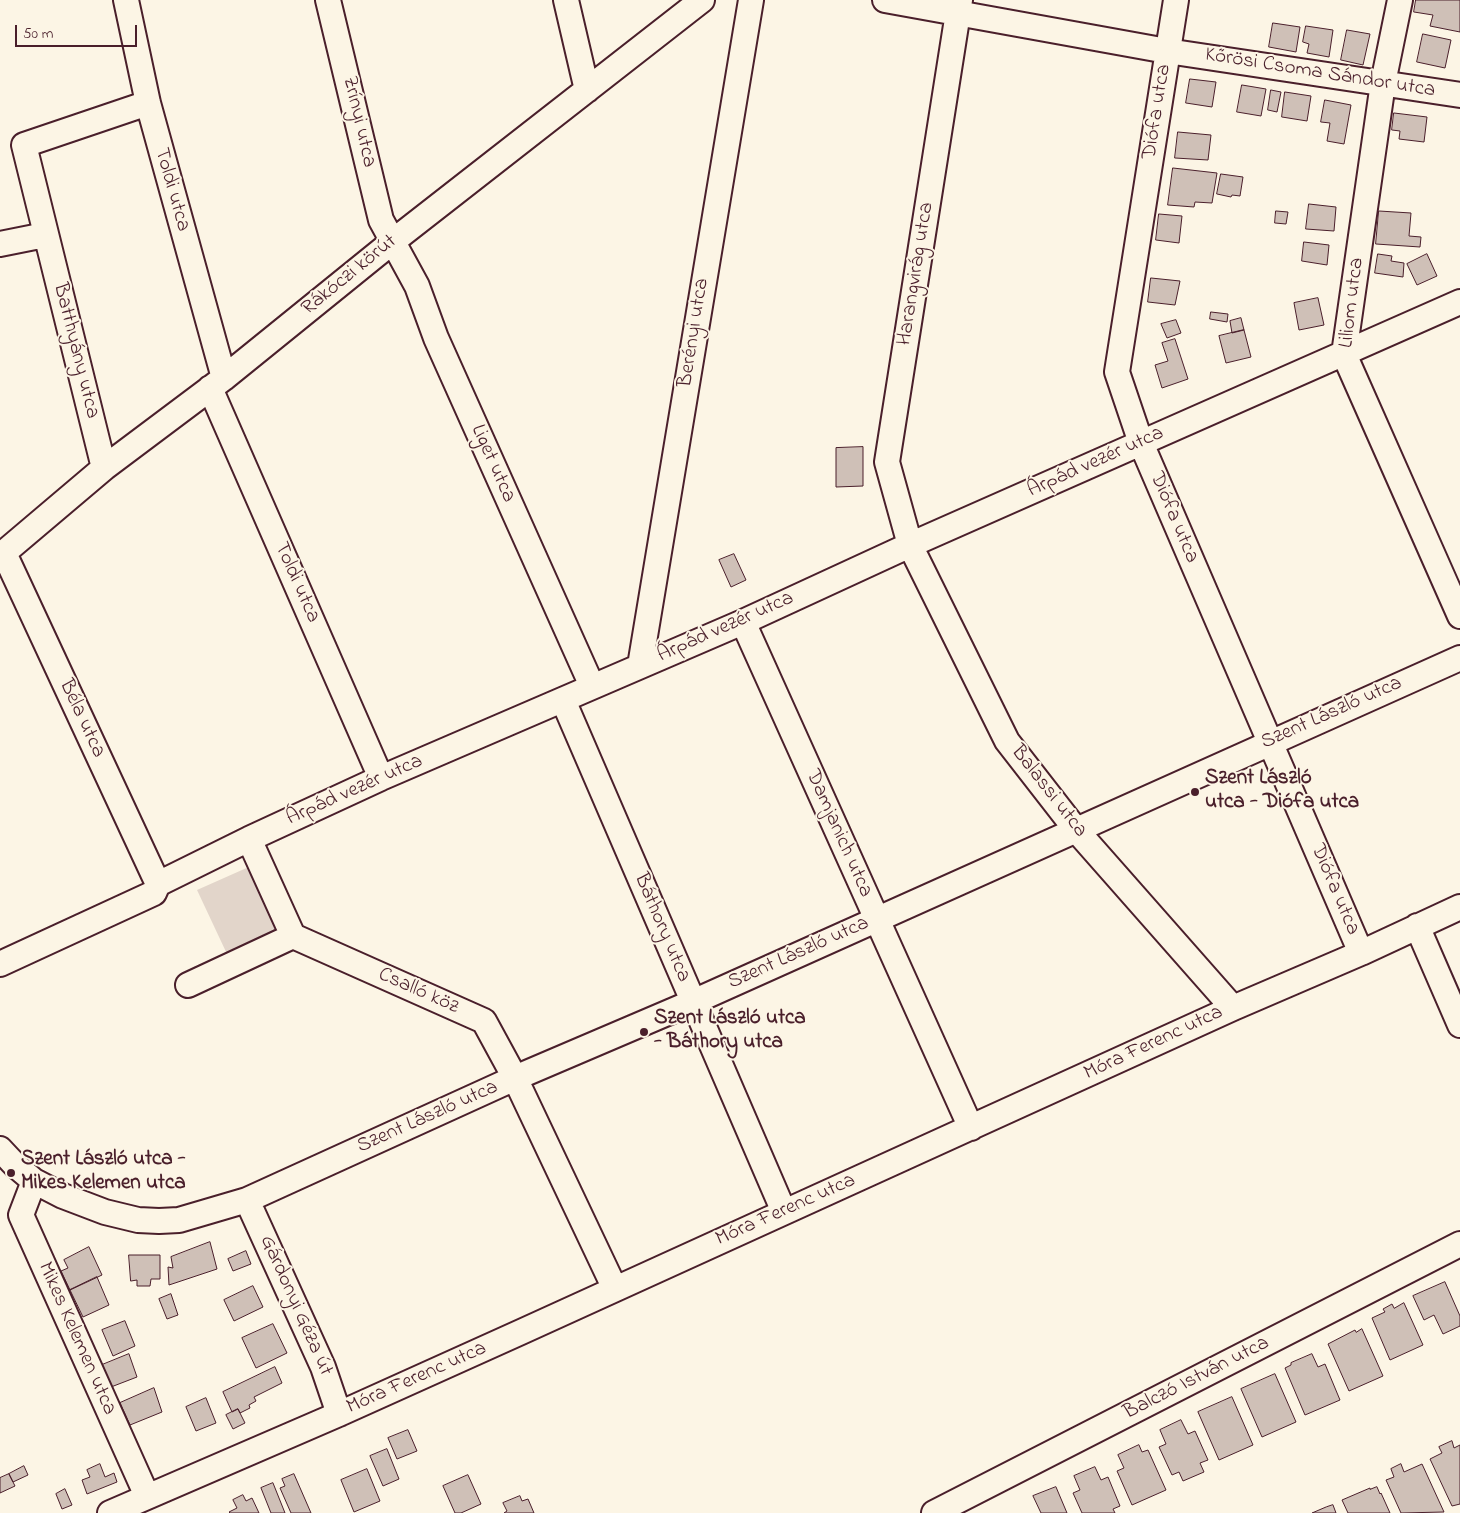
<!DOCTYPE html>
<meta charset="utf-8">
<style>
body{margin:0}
#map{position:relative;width:1460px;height:1513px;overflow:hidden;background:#fcf5e5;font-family:"Indie Flower",sans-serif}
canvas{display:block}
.scale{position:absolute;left:15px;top:25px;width:122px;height:22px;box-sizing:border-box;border:2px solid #4a1f2b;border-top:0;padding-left:6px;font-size:15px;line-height:18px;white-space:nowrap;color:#4a1f2b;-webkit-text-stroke:4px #fcf5e5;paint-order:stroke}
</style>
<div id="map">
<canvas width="1460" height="1513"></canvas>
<div class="scale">50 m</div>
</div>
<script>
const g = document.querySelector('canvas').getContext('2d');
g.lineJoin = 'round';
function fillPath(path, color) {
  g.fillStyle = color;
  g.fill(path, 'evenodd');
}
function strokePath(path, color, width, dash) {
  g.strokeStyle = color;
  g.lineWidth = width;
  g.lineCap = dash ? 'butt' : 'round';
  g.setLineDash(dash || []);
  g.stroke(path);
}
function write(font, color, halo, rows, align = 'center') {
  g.font = font + ' "Indie Flower",sans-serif';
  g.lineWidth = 4;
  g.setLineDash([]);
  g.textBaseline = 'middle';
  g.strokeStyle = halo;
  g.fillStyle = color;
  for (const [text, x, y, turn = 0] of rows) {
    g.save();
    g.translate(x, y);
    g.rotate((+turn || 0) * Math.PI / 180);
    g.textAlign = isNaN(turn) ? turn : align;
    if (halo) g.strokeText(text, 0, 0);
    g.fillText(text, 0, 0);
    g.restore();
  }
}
const green = new Path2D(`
 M251,866L279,930L227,954L197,890Z`);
const building = new Path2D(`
 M1416,0H1460V32L1430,26L1433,15L1414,12Z
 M1273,23L1300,27L1296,52L1269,47Z
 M1306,26L1333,30L1329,57L1307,53L1309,44L1303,42Z
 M1347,30L1370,34L1363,65L1341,60Z
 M1423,34L1451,40L1445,68L1417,62Z
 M1190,79L1216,82L1212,107L1186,103Z
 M1242,85L1266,89L1261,116L1237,112Z
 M1271,90L1281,92L1277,112L1268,110Z
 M1285,92L1311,96L1307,121L1282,117Z
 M1325,100L1351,105L1344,144L1327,141L1330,123L1321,122Z
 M1394,113L1427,117L1424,142L1399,139L1400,131L1392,130Z
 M1178,132L1211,135L1208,160L1175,158Z
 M1173,168L1217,173L1212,203L1195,202L1194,207L1168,205Z
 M1221,174L1243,177L1240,196L1232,195L1231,197L1217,194Z
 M1309,204L1336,207L1334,231L1306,229Z
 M1276,211L1288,212L1286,224L1275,223Z
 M1379,211L1411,213L1409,236L1421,237L1420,247L1376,244Z
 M1159,214L1182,216L1179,243L1156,240Z
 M1304,242L1329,245L1327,265L1302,261Z
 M1378,254L1392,256L1391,261L1404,263L1403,277L1375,273Z
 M1427,254L1437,276L1417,285L1407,264Z
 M1151,278L1180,281L1175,305L1148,302Z
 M1318,298L1324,325L1299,330L1294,303Z
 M1211,312L1228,314L1227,322L1210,319Z
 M1241,318L1244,330L1232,333L1230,321Z
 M1176,320L1181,333L1167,338L1161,324Z
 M1244,330L1251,357L1226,363L1219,336Z
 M1175,339L1188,379L1162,388L1155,365L1168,361L1162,343Z
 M863,447V486L836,487V448Z
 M734,554L746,580L731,587L719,560Z
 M210,1242L217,1269L169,1285L168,1267L173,1268L171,1257Z
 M89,1247L102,1275L70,1290L61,1271L68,1268L64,1260Z
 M246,1251L251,1264L233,1271L228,1259Z
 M129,1255H160V1279H151L150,1286H137V1280L131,1281Z
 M97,1277L109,1305L83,1317L70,1290Z
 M1445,1282L1460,1316V1326L1443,1334L1434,1315L1424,1320L1413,1296Z
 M253,1286L263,1307L234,1321L224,1300Z
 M171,1294L178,1315L167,1319L159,1299Z
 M1404,1303L1423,1345L1390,1360L1372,1318L1385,1312L1383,1309L1392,1304L1394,1308Z
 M125,1321L135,1346L113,1356L102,1330Z
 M273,1324L287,1353L256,1368L242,1338Z
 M1362,1329L1383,1376L1349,1391L1328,1344L1355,1330L1356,1332Z
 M129,1354L137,1377L111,1387L102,1365Z
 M1312,1354L1318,1367L1325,1364L1340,1400L1305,1415L1285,1368L1291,1365V1363Z
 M275,1367L282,1383L254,1397L256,1401L249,1405L250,1408L240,1413L238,1409L232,1412L223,1392Z
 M1275,1374L1296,1422L1262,1437L1241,1389Z
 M154,1388L162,1412L130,1425L120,1403Z
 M1232,1397L1253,1445L1219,1460L1198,1412Z
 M206,1398L216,1423L196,1431L186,1407Z
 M238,1409L245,1423L233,1429L226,1415Z
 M1181,1420L1188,1434L1195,1431L1208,1460L1200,1463L1204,1472L1183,1481L1179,1472L1172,1475L1159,1447L1166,1444L1160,1430Z
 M408,1430L417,1451L397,1459L388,1438Z
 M1452,1441L1454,1448L1460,1445V1504L1452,1506L1430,1459L1442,1453L1439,1447Z
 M1139,1445L1142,1452L1148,1450L1166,1490L1132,1505L1117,1471L1124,1468L1118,1455Z
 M387,1449L399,1479L383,1486L370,1456Z
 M100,1464L105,1477L114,1473L117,1482L87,1494L82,1480L90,1477L87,1470Z
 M1401,1464L1404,1472L1422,1464L1444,1512L1401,1513L1386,1480L1394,1477L1391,1469Z
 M24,1466L28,1475L13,1482L9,1474Z
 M1095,1467L1101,1480L1108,1477L1120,1506L1113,1509L1115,1513H1082L1073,1493L1080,1490L1074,1476Z
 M367,1469L380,1501L354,1512L341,1480Z
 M9,1474L15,1486L0,1493V1478Z
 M294,1474L311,1513H291L280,1488L285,1486L282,1479Z
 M468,1475L481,1504L461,1513H455L443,1486Z
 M273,1483L285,1513H271L261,1488Z
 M1056,1487L1067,1513H1041L1033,1496Z
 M1377,1487L1380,1494L1381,1493L1390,1513H1348L1342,1500L1370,1488V1489Z
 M65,1489L72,1505L62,1509L56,1494Z
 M243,1495L246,1501L252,1498L259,1513H230L229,1512L237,1508L233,1500Z
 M520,1496L522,1501L528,1499L534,1513H504L507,1511L503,1503Z
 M1333,1505L1336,1513H1312L1326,1507Z`);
const minor = new Path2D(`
 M126,0L148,103L224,378
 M328,0L381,220L417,286L436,338L592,686
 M566,0L587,90
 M885,0L1167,51L1460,95
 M960,0L887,462L910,545L1007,741L1077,831L1233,1008
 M1176,0L1117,372L1141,443L1361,953
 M1400,0L1383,83L1344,354L1460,616
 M0,244L45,235
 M210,388L381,778
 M104,468L24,145L148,103
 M0,554L4,553L158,884
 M0,556L104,468L224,378L392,242L702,0
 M743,622L971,1128
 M640,666L751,0
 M563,700L784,1212
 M249,839L293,936L484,1021L515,1078L615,1289
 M1417,926L1460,1025
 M0,964L154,893L158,884L249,839L381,778L743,622L910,545L1460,302
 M188,985L293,936
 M0,1149L15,1165L34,1181L63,1196L105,1212L138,1220L159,1221L179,1220L247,1200L515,1078L693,1002L1460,658
 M34,1181L21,1215L147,1496
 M247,1200L323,1367L339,1414
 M110,1513L339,1414L521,1332L1233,1008L1361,953L1460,907
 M934,1513L1460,1244`);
const markers = [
 [1195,792,5,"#4a1f2b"],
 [644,1032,5,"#4a1f2b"],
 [11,1173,5,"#4a1f2b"]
];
const streetNames = [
 ["Kőrösi Csoma Sándor utca",1320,74,9],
 ["Diófa utca",1158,112,-81],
 ["Zrínyi utca",358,122,77],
 ["Toldi utca",171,190,74],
 ["Harangvirág utca",917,274,-81],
 ["Rákóczi körút",350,276,-39],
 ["Liliom utca",1353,303,-83],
 ["Berényi utca",695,333,-81],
 ["Batthyány utca",75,351,76],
 ["Árpád vezér utca",1096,463,-24],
 ["Liget utca",492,464,66],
 ["Diófa utca",1173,518,67],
 ["Toldi utca",296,583,66],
 ["Árpád vezér utca",726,628,-24],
 ["Szent László utca",1332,714,-24],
 ["Béla utca",81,719,65],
 ["Árpád vezér utca",355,791,-24],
 ["Balassi utca",1048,792,52],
 ["Damjanich utca",838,834,66],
 ["Diófa utca",1334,890,67],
 ["Báthory utca",661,928,67],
 ["Szent László utca",799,954,-24],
 ["Csalló köz",418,992,24],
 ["Móra Ferenc utca",1154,1044,-25],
 ["Szent László utca",428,1118,-24],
 ["Móra Ferenc utca",786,1211,-24],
 ["Gárdonyi Géza út",295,1306,66],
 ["Mikes Kelemen utca",76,1339,66],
 ["Móra Ferenc utca",417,1379,-24],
 ["Balczó István utca",1197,1379,-27]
];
const poiNames = [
 ["Szent László",1205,780],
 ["utca - Diófa utca",1205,804],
 ["Szent László utca",654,1020],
 ["- Báthory utca",654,1044],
 ["Szent László utca -",21,1161],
 ["Mikes Kelemen utca",21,1185]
];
fillPath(green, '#e2d5ca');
fillPath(building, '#cfc0b7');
strokePath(building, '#4a1f2b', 1);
strokePath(minor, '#4a1f2b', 28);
strokePath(minor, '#fcf5e5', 24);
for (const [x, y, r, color] of markers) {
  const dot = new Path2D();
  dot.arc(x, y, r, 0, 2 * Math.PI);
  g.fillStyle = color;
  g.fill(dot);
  strokePath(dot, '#fcf5e5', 2);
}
write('21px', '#4a1f2b', '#fcf5e5', streetNames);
write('bold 21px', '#4a1f2b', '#fcf5e5', poiNames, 'left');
</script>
